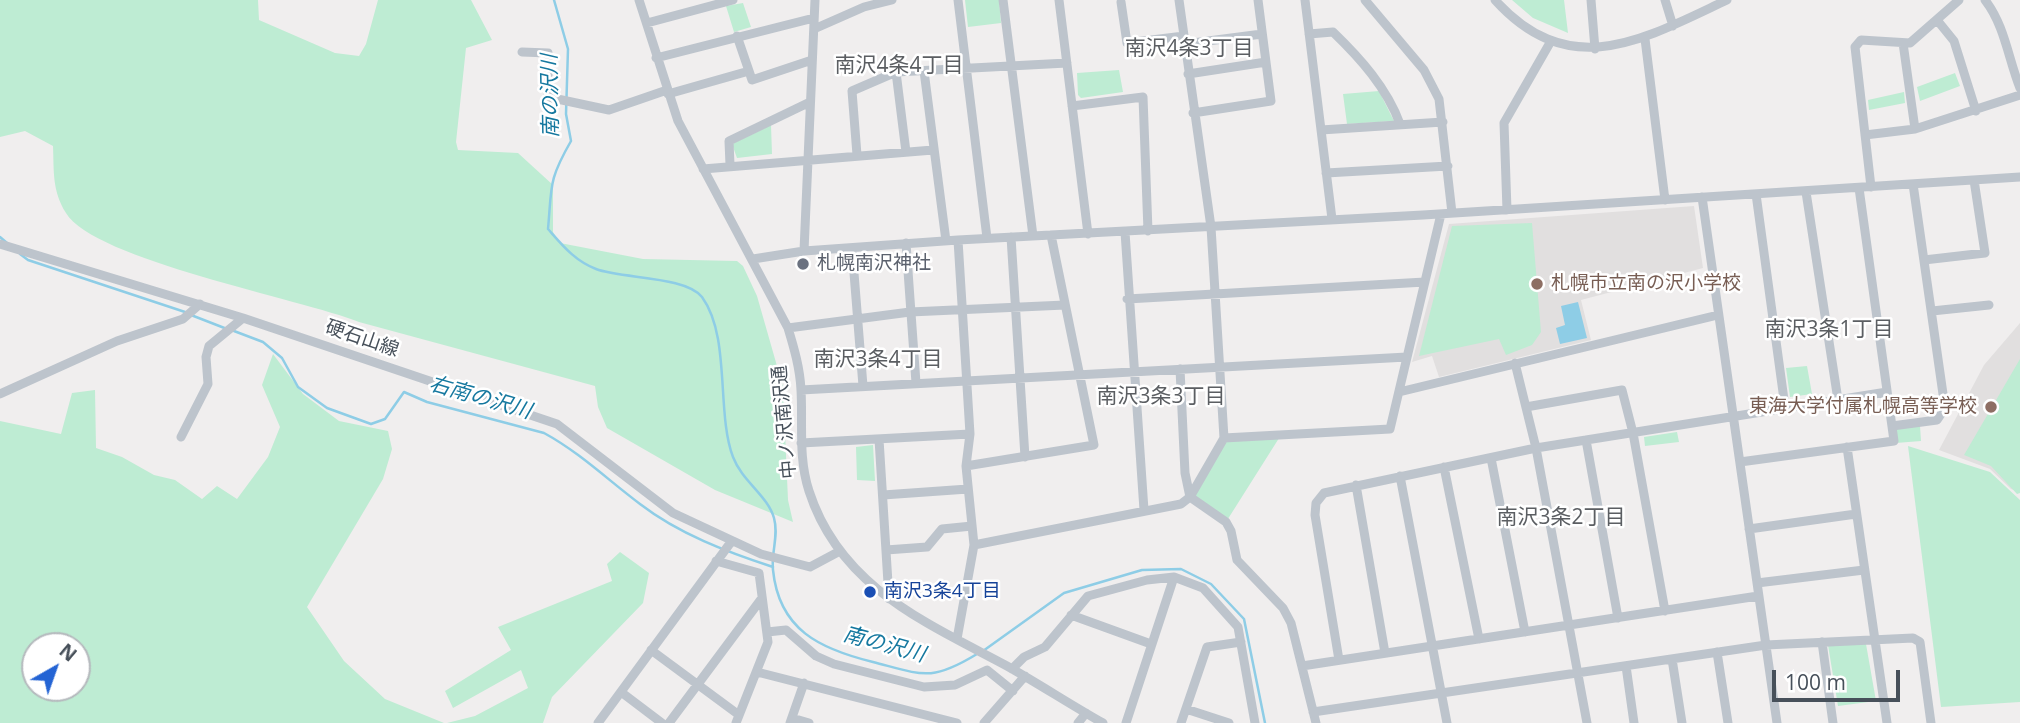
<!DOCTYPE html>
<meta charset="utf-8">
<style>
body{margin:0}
#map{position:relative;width:2020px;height:723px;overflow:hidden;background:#f0eeee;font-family:"Open Sans",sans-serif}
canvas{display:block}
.north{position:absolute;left:21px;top:632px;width:70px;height:70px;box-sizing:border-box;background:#fff;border:2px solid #b5b9bd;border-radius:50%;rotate:40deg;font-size:19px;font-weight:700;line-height:28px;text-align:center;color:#47505a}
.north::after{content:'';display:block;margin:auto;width:24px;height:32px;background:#2464d4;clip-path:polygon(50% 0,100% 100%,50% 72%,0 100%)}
.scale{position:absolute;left:1772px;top:670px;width:128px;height:32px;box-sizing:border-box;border:4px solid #47505a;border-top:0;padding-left:9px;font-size:21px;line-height:24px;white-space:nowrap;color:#47505a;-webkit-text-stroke:5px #fff;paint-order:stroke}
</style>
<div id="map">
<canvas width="2020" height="723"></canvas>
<div class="north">N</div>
<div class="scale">100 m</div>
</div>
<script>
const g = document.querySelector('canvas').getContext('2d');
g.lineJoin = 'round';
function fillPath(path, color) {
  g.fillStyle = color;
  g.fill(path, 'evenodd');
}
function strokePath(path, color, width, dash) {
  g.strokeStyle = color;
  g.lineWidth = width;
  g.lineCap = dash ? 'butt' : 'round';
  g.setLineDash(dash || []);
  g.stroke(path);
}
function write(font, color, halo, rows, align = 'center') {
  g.font = font + ' "Open Sans","Noto Sans JP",sans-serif';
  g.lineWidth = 5;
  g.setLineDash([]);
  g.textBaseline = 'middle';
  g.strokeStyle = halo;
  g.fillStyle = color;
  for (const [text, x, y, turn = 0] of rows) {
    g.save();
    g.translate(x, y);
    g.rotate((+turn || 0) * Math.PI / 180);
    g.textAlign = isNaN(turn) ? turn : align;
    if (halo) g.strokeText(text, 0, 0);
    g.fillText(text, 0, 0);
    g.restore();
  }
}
const education = new Path2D(`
 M1694,206L1703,268L1581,300L1591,340L1439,377L1432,356L1412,362L1449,224Z
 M2020,323V492L2011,489L1990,469L1939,450L1984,365Z`);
const green = new Path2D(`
 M0,0H258L259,20L335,53L359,56L366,44L378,0H471L492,40L466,48L456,142L458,150L518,153L553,185V232L560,243L643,259L737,261L743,266L757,296L783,387L788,500L793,522L715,490L607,428L598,407L595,386L359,322C302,299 94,260 66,213C52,191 54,171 53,146L25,131L0,137Z
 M965,0H999L1001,23L968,27Z
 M1512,0H1564L1568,33L1533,18Z
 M743,3L751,27L734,32L726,6Z
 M1119,70L1123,92L1081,98L1078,95L1077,73Z
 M1955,73L1960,86L1920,101L1917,87Z
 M1379,91L1394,121L1347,124L1343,94Z
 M1904,92L1905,103L1869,110L1868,100Z
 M771,125L772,154L737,158L732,144Z
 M1532,223L1541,332L1532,345L1506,355L1499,339L1419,356L1452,226Z
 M273,354L303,394L339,421L388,431L392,449L383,479L307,607L344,661L385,699L444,723H0V421L61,434L72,393L95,390L96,448L122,457L154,475L175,480L202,499L217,486L237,499L268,457L280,427L262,385ZM77,646V688H35V646Z
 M2020,359V493L2017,494L1991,466L1964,455Z
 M1807,366L1812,394L1790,397L1786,368Z
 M1920,426L1921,441L1896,443V429Z
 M1677,432L1679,442L1645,446L1644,437Z
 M1281,435L1226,522L1190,497L1224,438Z
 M873,445L875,481L857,480L856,447Z
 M1908,446L1990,472L2020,500V702L1941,707Z
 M620,552L649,573L643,603L552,697L543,723H447L475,716L528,688L521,670L453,708L445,691L511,650L498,627L612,581L607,564Z
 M1866,644L1876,701L1838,706L1828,645Z`);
const water = new Path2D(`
 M1578,302L1587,338L1560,344L1556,328L1565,325L1561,306Z`);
const stream = new Path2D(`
 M554,0L568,49L566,114L571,141C548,181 552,186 548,229C563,246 575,261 596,269C622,279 686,276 702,297C731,337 716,412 733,457C742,481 768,496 774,518C779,536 771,552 773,570C779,630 820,649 873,662C923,675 931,682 977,654
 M0,237L7,243
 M20,254L28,260L185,312
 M191,315L227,329
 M234,331L263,342L282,358L298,387L327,408L371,424L385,419L404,392L427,402L544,433C579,452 608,480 640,504C679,534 727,552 773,567
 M983,651L1064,593L1142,570L1181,569L1211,584L1244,619L1265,723`);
const minor = new Path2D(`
 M639,0L678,121L788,328C794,348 800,368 801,390C803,424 798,457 809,491C840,587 925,622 1007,666C1039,684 1071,705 1103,723
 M958,0L987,238
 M1003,0L1033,236
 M1059,0L1088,234
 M1179,0L1211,227L1224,438L1190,497
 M1305,0L1332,219
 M1365,0L1424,70L1439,99L1452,213
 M1495,0C1570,83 1644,39 1727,0
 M1591,0L1595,49
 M1665,0L1673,26
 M1985,0C2005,26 2008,58 2020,88
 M1121,2L1127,43L1184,36
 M1937,20L1954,41L1976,111
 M647,23L733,0
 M814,29L864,7L892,0
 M1309,34L1333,32C1360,58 1387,88 1400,124
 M1645,39L1665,200
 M1903,43L1915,129
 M1185,44L1262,34
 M522,52L548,53V97L609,110L667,90
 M656,58L814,18
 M749,71L752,80L812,60
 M924,71L946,241
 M896,72L906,152
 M1188,74L1266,62
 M668,94L749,71L737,36
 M1072,106L1143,97L1148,231
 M1193,113L1271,101L1258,0
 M1321,130L1443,122
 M1865,135L1915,129L2020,95
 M857,155L852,91L896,72L1067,63
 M730,165L729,141L810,102
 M703,169L933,150
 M1326,173L1448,166
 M1871,187L1855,47L1861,40L1910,43L1959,0
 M1806,192L1838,400
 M1756,194L1785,407
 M1702,197L1777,723
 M1507,210L1504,123L1551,41
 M1125,232L1144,510
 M1011,237L1025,457
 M958,240L970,434L966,466L974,545
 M906,243L916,383
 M0,244L243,318L557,424L673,513L761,554L810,567L840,551
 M852,248L863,386
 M804,251L815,0
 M753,259L804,251L958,240L1423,215L2020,177
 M1924,260L1985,253L1974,180
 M1127,299L1425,282
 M1932,311L1989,305
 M788,328L910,312L1065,305
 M1515,363L1536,448L1587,723
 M1180,369L1185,473L1190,497
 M801,390L1407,357
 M1399,392L1718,315
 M0,394L117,341L183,319L200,304
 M1526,407L1622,390L1633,433L1665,611
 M1892,426L1937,420L1945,408L1913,184
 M181,437L208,384L206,357L209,346L243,318
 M1224,438L1390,429L1441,214
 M879,439L889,599
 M1586,440L1618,618
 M801,443L970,434
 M1847,447L1887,723
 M1491,458L1525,632
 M1740,462L1894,441L1859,188
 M966,466L1094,445L1051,235
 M1444,467L1479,639
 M1400,476L1447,723
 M1356,485L1385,653
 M883,495L968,489
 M1749,529L1856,514
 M886,550L927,547L942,529L972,526
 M716,561L759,573L768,642L736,723
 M1757,583L1864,570
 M1071,615L1151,644
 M767,632L786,630L816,656L834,664L924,687L955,685L987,670L1013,691
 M957,639L974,545L1181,504L1190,497L1226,522L1231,531L1237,560L1283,608L1291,623L1316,723
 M1822,642L1833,723
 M651,650L739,715
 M1717,652L1728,723
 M1672,659L1682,723
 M1339,660L1315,515L1316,503L1324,493L1536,448L1887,392
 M1302,666L1758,596
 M1626,666L1634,723
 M1012,669L1024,657L1045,647L1088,596L1147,580L1174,577L1203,588L1238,627L1255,723
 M757,672L957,723
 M621,692L662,723
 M1186,709L1229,723
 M1313,712L1766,645L1913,638L1920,642L1931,723
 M792,718L809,723
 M598,723L731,542
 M669,723L762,598
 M790,723L804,683
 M984,723L1025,676
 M1078,723L1086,713
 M1126,723L1174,577
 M1181,723L1207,647L1241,642`);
const markers = [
 [803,264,7,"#6b7280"],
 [1537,284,7,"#8d6e63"],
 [1991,407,7,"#8d6e63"],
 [870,592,7,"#1a4fb4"]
];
const worshipNames = [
 ["札幌南沢神社",817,264]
];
const educationNames = [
 ["札幌市立南の沢小学校",1551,284],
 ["東海大学付属札幌高等学校",1977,407,"right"]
];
const streetNames = [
 ["硬石山線",362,339,19],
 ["中ノ沢南沢通",785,422,-95]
];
const transitNames = [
 ["南沢3条4丁目",884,592]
];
const neighbourhoodNames = [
 ["南沢4条3丁目",1189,49],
 ["南沢4条4丁目",899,66],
 ["南沢3条1丁目",1829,330],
 ["南沢3条4丁目",878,360],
 ["南沢3条3丁目",1161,397],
 ["南沢3条2丁目",1561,518]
];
const waterNames = [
 ["南の沢川",551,96,-91],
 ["右南の沢川",480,398,16],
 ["南の沢川",884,645,15]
];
fillPath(education, '#e1dfdf');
fillPath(green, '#beecd3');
fillPath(water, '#8ecde6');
strokePath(stream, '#8ecde6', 2.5);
strokePath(minor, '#bdc4cc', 9);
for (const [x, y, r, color] of markers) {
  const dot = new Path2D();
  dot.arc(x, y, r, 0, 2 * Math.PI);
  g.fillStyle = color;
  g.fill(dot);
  strokePath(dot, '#fff', 2.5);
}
write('19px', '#5b616d', '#fff', worshipNames, 'left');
write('19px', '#785e54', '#fff', educationNames, 'left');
write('19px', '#47505a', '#fff', streetNames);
write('19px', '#164399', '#fff', transitNames, 'left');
write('21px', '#5b5e62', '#fff', neighbourhoodNames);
write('italic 21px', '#15789f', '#fff', waterNames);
</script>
